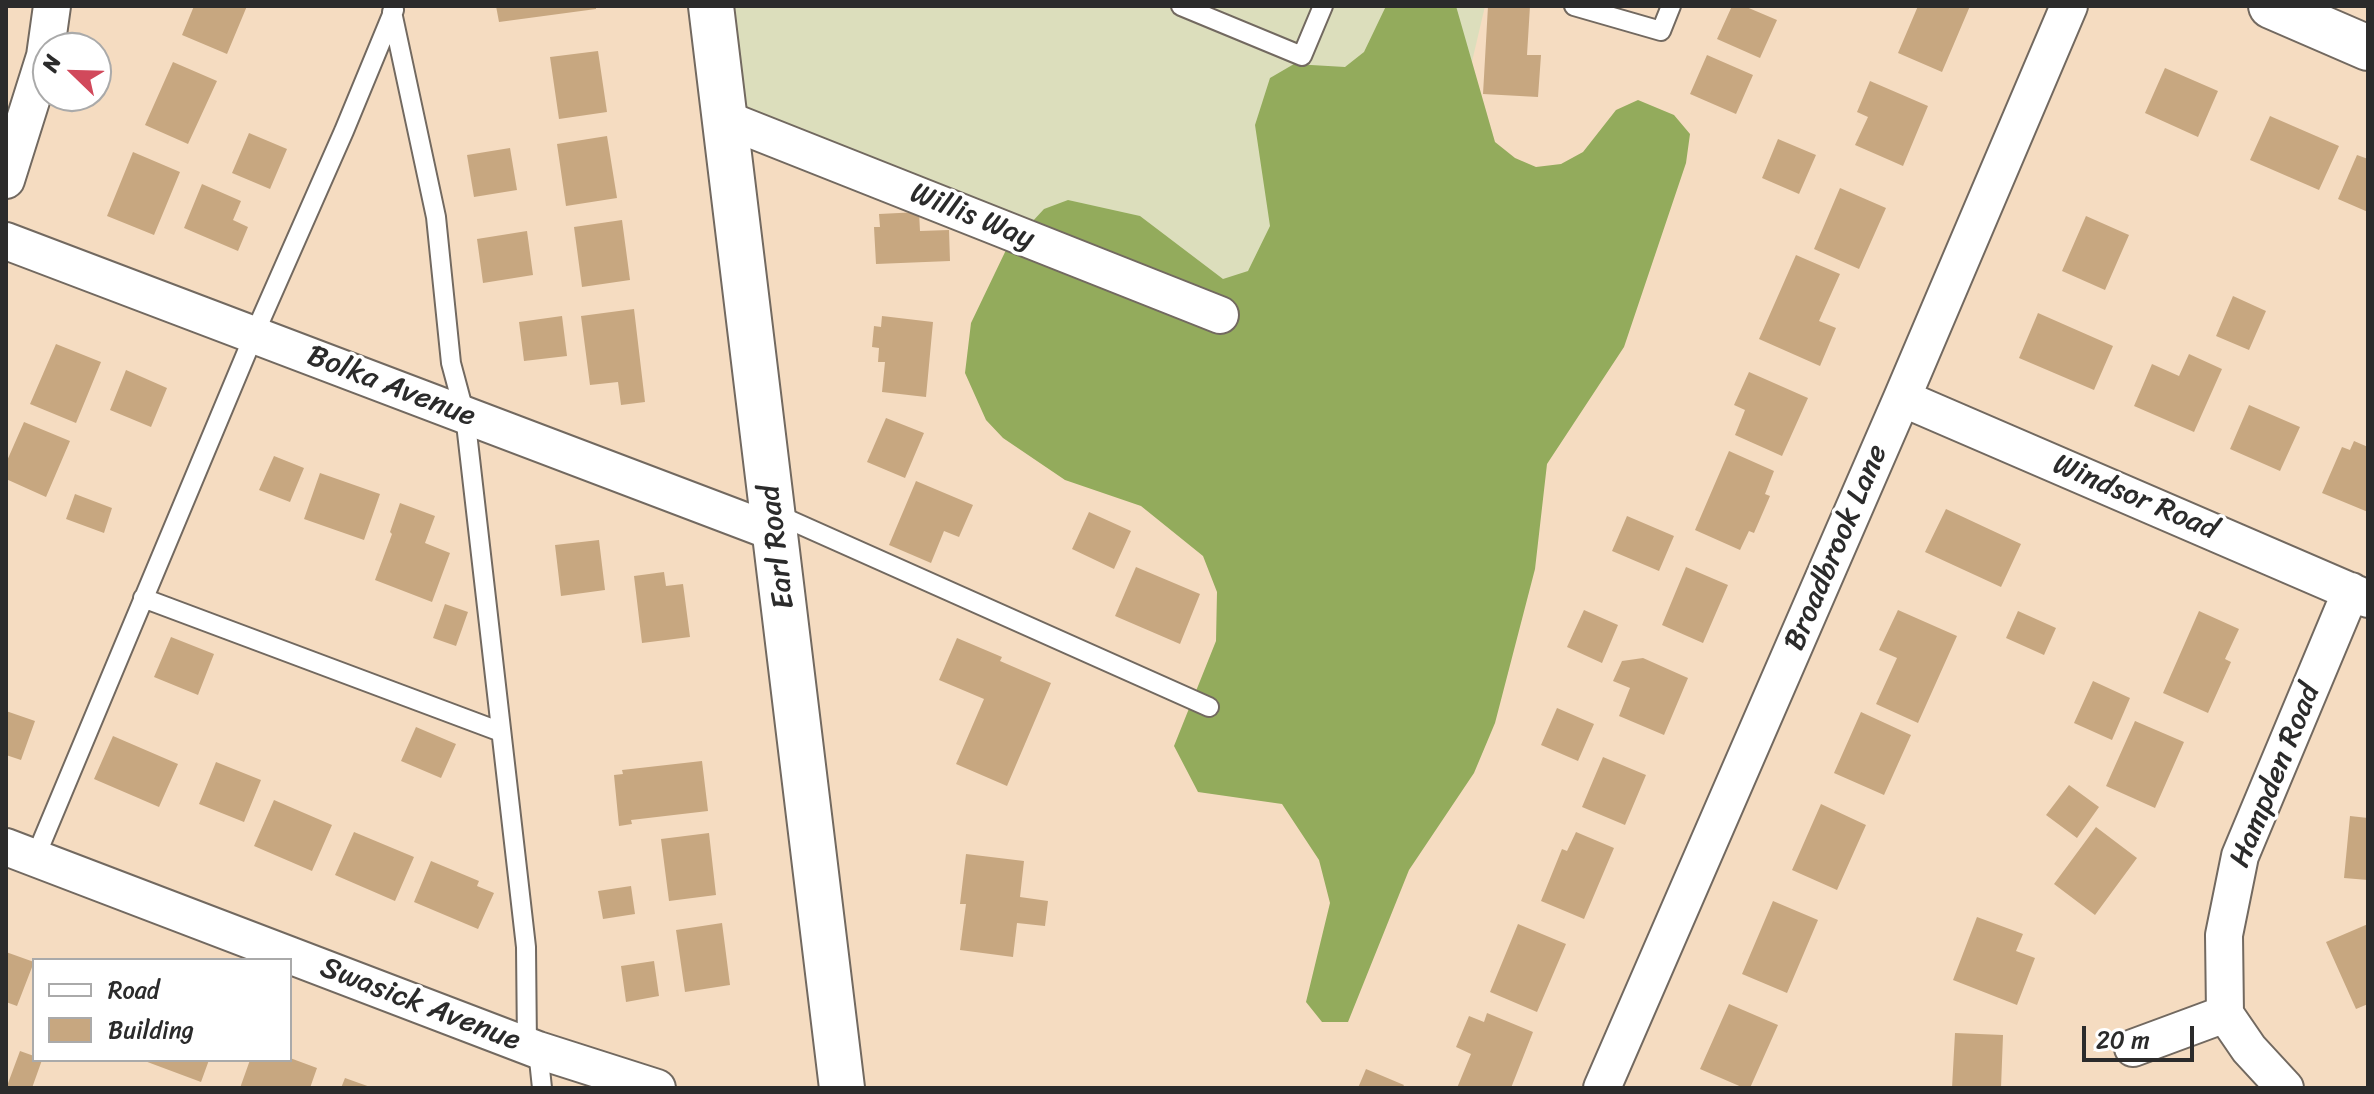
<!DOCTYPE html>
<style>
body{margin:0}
#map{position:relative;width:2374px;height:1094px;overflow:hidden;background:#f5dcc1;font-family:Sriracha,sans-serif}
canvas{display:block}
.frame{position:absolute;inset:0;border:8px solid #2b2b2b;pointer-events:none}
.legend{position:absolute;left:32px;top:958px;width:260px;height:104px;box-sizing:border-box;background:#fff;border:2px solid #aaa;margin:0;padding:10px 14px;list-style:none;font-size:24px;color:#2b2b2b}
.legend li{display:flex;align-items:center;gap:16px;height:40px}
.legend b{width:40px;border:2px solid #aaa}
.north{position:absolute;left:32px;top:32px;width:80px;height:80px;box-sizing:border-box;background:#fff;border:2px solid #aaa;border-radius:50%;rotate:293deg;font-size:22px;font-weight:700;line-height:32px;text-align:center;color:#2b2b2b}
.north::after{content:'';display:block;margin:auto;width:28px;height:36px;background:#d1495b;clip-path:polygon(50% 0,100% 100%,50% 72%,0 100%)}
.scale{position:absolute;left:2082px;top:1026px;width:112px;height:36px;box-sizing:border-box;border:4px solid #2b2b2b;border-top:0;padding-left:10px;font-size:24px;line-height:28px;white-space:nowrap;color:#2b2b2b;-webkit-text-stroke:6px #fff;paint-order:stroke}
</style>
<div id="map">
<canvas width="2374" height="1094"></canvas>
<div class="frame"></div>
<ul class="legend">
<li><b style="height:10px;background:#fff"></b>Road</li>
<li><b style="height:22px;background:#c7a780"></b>Building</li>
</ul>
<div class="north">N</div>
<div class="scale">20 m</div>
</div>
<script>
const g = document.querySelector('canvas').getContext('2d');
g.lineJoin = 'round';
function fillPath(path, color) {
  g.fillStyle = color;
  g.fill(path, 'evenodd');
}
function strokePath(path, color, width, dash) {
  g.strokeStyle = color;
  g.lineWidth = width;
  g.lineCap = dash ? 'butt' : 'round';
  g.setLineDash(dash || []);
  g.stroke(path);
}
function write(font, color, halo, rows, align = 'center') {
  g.font = font + ' Sriracha,sans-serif';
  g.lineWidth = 7;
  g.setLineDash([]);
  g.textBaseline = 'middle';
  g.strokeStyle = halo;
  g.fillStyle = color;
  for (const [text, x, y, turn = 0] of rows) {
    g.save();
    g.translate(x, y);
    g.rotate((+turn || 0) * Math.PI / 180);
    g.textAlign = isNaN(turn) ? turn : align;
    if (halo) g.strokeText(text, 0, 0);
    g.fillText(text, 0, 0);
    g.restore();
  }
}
const built = new Path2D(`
 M729,6H1485L1398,378L747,116Z`);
const forest = new Path2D(`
 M1386,6H1456L1495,142L1515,158L1536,167L1561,164L1583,152L1616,110L1638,100L1674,115L1690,134L1686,163L1624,347L1547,464L1535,569L1495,723L1474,773L1409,870L1348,1022H1322L1306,1002L1330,903L1319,860L1282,804L1198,792L1174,746L1216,641L1217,592L1203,556L1141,506L1065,480L1003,438L986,420L965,373L971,323L1006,250L1044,209L1068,200L1140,216L1223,279L1248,271L1270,226L1255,125L1270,78L1294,64L1345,67L1364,52Z`);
const building = new Path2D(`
 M194,6H247L227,54L182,35Z
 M496,6H596V9L499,22Z
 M1488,6H1530L1527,55H1541L1538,97L1483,94Z
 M1732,6H1744L1777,20L1760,58L1717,39Z
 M1918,6H1970L1942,72L1898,53Z
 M598,51L607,112L559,119L550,57Z
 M1707,55L1753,75L1736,114L1690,94Z
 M173,62L217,81L188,144L145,125Z
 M2165,68L2218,91L2198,137L2145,113Z
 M1870,81L1928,106L1903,166L1855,145L1868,117L1857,112Z
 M2270,116L2339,146L2319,190L2250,160Z
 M249,133L287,149L270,189L232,173Z
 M607,136L617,198L566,206L557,144Z
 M1778,139L1816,155L1799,194L1762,178Z
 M510,148L517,190L474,197L467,155Z
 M133,152L180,172L154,235L107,216Z
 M2357,155L2368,159V212L2338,199Z
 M202,184L241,201L233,220L248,227L238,251L184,228Z
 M1840,188L1886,208L1859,269L1814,249Z
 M919,212L920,231L949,230L950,261L876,264L874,227H880L879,214Z
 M2086,216L2129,235L2105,290L2062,271Z
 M622,220L630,280L582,287L574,227Z
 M527,231L533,275L483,283L477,239Z
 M1796,255L1840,274L1819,321L1836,328L1820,366L1759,339Z
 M2233,296L2266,311L2249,350L2216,336Z
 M634,309L645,402L621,405L618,382L590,385L581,316Z
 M2038,313L2113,346L2094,390L2019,358Z
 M562,316L567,356L524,361L519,322Z
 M882,316L933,322L926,397L882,392L885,362H878L879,348L872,347L874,326L881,327Z
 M56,344L101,362L76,423L30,404Z
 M2189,354L2222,369L2194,432L2134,406L2152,364L2179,376Z
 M126,370L167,388L151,427L110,410Z
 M1749,372L1808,398L1782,456L1735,435L1745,410L1734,405Z
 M2249,405L2300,427L2280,471L2230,449Z
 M886,418L924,433L905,478L867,462Z
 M24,422L70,441L46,497L6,479V463Z
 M2354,441L2368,447V512L2322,493L2342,447L2350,450Z
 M1729,451L1774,471L1765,494L1770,496L1754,533L1749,531L1740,550L1695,530Z
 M274,456L304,468L290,502L259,490Z
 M320,473L380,494L364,540L304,519Z
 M916,481L973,505L959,537L944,531L931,563L889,545Z
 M75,494L112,508L104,533L66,519Z
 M400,503L435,516L425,543L450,553L432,602L375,580L392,534L390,532Z
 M1946,509L2021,544L2001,587L1925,552Z
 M1089,512L1131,531L1114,569L1072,549Z
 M1627,516L1674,536L1659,571L1612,551Z
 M599,540L605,590L561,596L555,545Z
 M1136,567L1200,594L1180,644L1115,616Z
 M1686,567L1728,585L1703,643L1662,625Z
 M664,572L666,586L683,584L690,637L642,643L634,576Z
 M445,604L468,612L456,646L433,638Z
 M1584,610L1618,625L1602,663L1567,647Z
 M1898,610L1957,636L1918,723L1876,704L1897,658L1879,650Z
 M2018,611L2056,628L2044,655L2006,638Z
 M2199,611L2239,629L2225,659L2231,662L2208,713L2163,693Z
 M171,637L214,654L198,695L154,677Z
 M957,638L1002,657L1000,661L1051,683L1007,786L956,764L984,699L939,680Z
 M1643,658L1688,678L1664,735L1619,716L1630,688L1613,681L1622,661Z
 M2093,681L2130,698L2112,740L2074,723Z
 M1557,708L1594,724L1578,761L1541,745Z
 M6,711L35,721L21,760L6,755Z
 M1861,712L1911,735L1884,795L1834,773Z
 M2135,721L2184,742L2155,808L2106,786Z
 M416,727L456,744L441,778L401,761Z
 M113,736L178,764L159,807L94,779Z
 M1603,757L1646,775L1625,825L1582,807Z
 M702,761L708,811L631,820L632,824L619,826L614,775L623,774L622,770Z
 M216,762L261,780L244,822L199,804Z
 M2069,785L2099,807L2077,838L2046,815Z
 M274,800L332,825L312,871L254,846Z
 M1821,804L1866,825L1837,890L1792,870Z
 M2350,816L2368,818V880L2344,878Z
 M2096,827L2137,858L2095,915L2054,884Z
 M354,832L414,857L395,901L335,875Z
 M1576,832L1614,848L1584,919L1541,901L1562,849L1567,851Z
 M709,833L716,895L669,901L661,839Z
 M966,854L1024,861L1020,897L1048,901L1045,926L1017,923L1013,957L960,950L966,904H960Z
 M431,861L479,881L477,886L494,893L478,929L414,902Z
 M631,886L635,914L603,919L598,891Z
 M1773,901L1818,920L1787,993L1742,974Z
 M1977,917L2023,934L2016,951L2035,958L2017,1005L1953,980Z
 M722,923L730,985L685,992L676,930Z
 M1518,924L1566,944L1537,1012L1490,992Z
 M2368,924V1004L2356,1009L2326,942Z
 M6,952L34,962L17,1006L6,1002Z
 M654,961L659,996L626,1002L621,966Z
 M1729,1004L1778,1025L1750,1088H1744L1700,1069Z
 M1487,1013L1533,1032L1511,1088H1457L1471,1054L1456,1047L1469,1016L1484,1022Z
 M1955,1033L2003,1035L2001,1088H1952Z
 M20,1051L34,1056V1060H42L32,1088H14L7,1086Z
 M290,1058L317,1068L310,1088H240L250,1060H290Z
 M142,1060H209L201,1082Z
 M1366,1069L1404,1085L1402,1088H1358Z
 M345,1078L373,1088H341Z`);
const lane = new Path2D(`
 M1181,6L1302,56L1323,6
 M1574,6L1661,31L1671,6
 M392,12L436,217L451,363L465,415L526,947L527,1046
 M774,513L1209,707
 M143,598L501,732
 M35,858L254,335L344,131L394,10
 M538,1050L542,1088`);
const street = new Path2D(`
 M725,119L1220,315
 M6,180L45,56L52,6
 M6,241L776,533
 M1902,398L2368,599
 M6,847L538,1050L657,1088
 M2133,1048L2225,1014
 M1602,1088L1902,398L2069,6
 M2285,1088L2249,1049L2225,1014L2224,935L2240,856L2351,591`);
const secondary = new Path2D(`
 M711,6L842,1088
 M2271,6L2368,48`);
const streetNames = [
 ["Willis Way",972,217,22],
 ["Bolka Avenue",391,387,21],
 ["Windsor Road",2135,498,23],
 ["Earl Road",778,547,-97],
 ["Broadbrook Lane",1837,548,-67],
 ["Hampden Road",2276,776,-68],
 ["Swasick Avenue",420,1005,21]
];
fillPath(built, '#dcdebc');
fillPath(forest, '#93ab5c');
fillPath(building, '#c7a780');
strokePath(lane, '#726960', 22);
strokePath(street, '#726960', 40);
strokePath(secondary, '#726960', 48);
strokePath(lane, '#fff', 18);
strokePath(street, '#fff', 36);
strokePath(secondary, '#fff', 44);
write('30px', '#2b2b2b', '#fff', streetNames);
</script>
